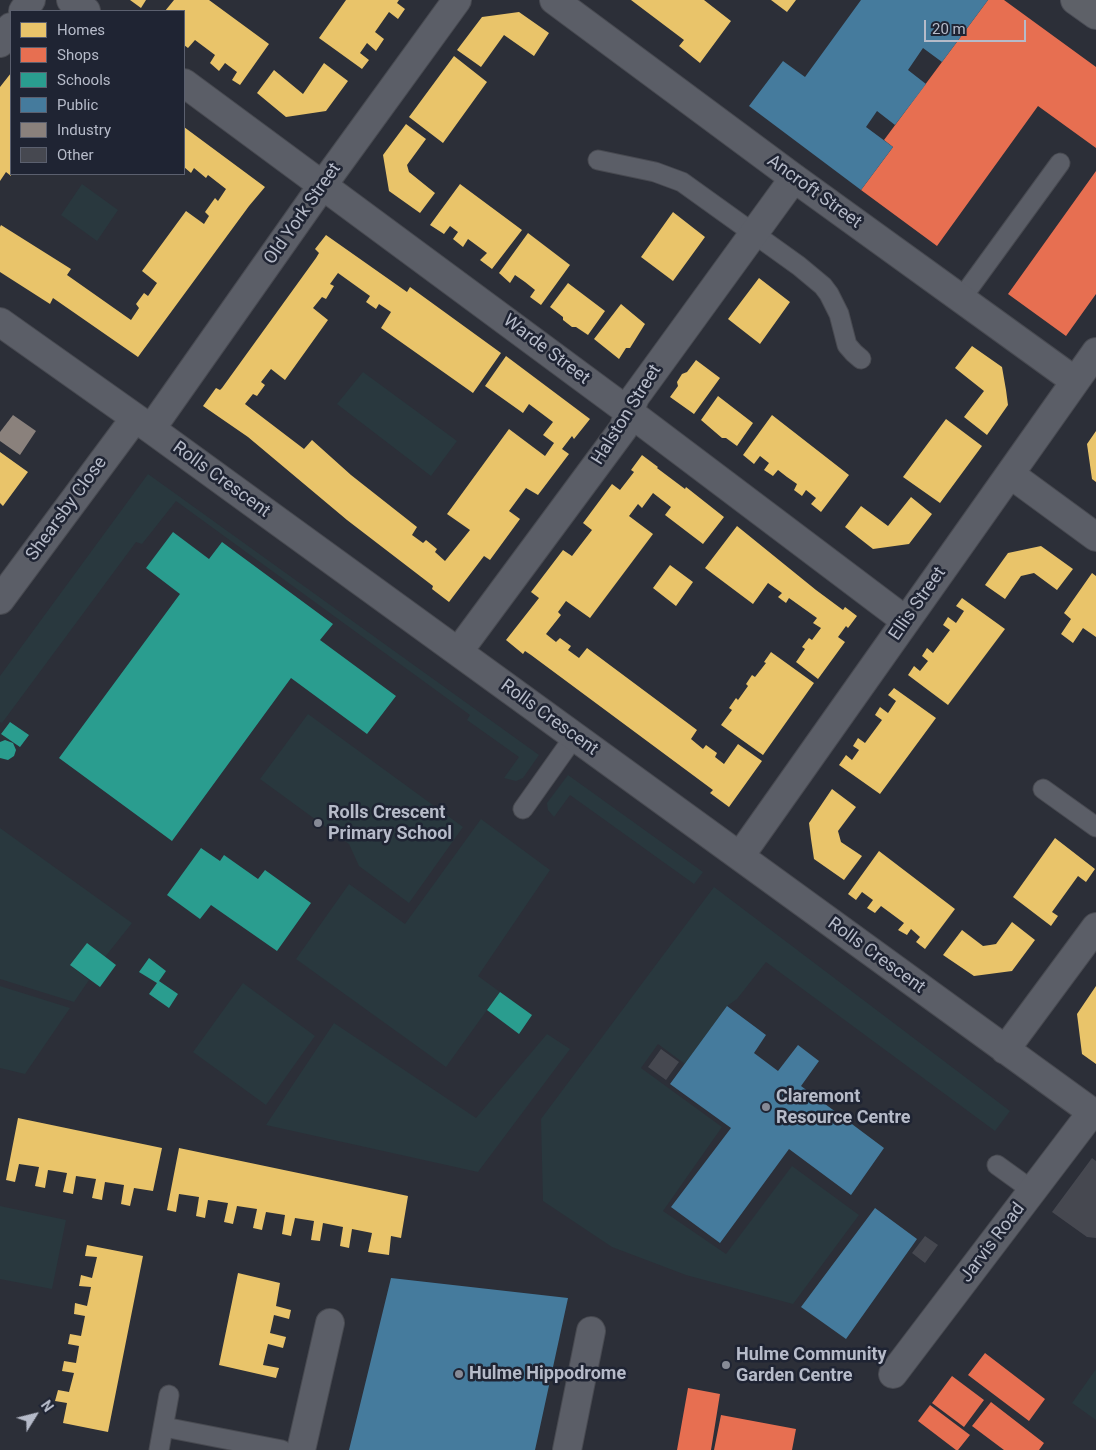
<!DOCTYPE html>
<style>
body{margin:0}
#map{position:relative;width:1096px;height:1450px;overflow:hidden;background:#2c2f38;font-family:Roboto,sans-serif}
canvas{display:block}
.legend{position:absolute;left:10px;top:10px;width:175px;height:165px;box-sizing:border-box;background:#1f2433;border:1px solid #5b606f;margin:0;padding:6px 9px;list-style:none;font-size:15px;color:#b6bbc9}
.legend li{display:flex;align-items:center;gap:10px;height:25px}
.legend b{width:25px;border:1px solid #5b606f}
.north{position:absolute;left:10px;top:1390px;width:50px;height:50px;-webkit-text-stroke:4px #1f2433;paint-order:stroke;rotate:54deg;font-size:14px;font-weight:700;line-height:20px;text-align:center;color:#b6bbc9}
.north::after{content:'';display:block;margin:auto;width:18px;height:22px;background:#b6bbc9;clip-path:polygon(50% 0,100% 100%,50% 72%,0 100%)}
.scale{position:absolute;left:924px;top:20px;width:102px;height:22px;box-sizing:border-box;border:2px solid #b6bbc9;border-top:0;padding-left:6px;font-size:15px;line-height:18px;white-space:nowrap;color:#b6bbc9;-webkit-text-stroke:4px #1f2433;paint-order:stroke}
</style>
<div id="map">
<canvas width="1096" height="1450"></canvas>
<ul class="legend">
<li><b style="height:14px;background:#e9c46a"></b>Homes</li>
<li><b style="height:14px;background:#e76f51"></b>Shops</li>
<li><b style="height:14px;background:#2a9d8f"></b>Schools</li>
<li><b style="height:14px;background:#457b9d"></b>Public</li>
<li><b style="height:14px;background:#8a817c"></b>Industry</li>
<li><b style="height:14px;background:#464850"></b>Other</li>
</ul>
<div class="north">N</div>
<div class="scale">20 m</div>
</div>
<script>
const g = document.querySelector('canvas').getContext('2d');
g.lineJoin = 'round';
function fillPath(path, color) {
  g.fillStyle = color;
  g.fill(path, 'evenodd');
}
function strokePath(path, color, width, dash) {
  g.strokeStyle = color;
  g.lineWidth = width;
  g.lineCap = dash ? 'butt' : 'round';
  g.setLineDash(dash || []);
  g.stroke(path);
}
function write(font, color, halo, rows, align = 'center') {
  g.font = font + ' Roboto,sans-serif';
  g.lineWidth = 5;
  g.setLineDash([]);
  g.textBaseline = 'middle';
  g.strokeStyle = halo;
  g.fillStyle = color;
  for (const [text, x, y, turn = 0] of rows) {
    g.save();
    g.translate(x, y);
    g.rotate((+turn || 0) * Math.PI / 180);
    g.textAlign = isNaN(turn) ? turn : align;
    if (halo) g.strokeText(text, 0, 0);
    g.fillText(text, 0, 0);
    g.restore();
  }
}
const green = new Path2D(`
 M82,184L118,210L97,241L61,215Z
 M363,372L457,441L431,476L337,404Z
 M148,474L539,755L523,778L516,781L504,778L519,757L467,720L470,715L176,501L142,544L136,542L2,723L0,722V676Z
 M308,714L463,827L409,903L359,866L349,844L260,779Z
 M568,775L703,872L694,884L570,795L554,817L548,810L547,803Z
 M481,819L550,870L478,976L500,992L446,1067L296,959L349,884L405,924Z
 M0,828L132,923L105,957L87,944L70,965L89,980L74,1002L0,979Z
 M714,887L1010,1111L995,1131L766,962L737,999L727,1006L685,1064L658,1044L641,1068L722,1127L663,1211L726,1254L792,1166L859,1215L793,1304L686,1275L612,1247L543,1201L541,1119Z
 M243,983L315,1036L266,1105L193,1052Z
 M0,986L70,1008L25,1074L0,1068Z
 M334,1023L476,1118L547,1034L570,1049L478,1172L266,1125Z
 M0,1206L66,1220L52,1289L0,1279Z
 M1096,1369V1420L1072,1403Z`);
const homes = new Path2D(`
 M130,0H146L141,8Z
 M174,0H209L269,44L240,85L232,80L237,72L225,63L219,71L210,63L215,55L195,40L188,48L184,45V11H165Z
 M346,0H399L397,3L405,9L398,19L389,12L375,32L384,39L376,51L367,43L360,53L369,60L362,69L319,38Z
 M631,0H704L731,21L700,63L679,46L684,40Z
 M771,0H796L787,12Z
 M519,12L549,33L534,56L504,35L481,67L457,50L482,17Z
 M454,56L487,82L443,143L409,117Z
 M324,63L348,81L326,111L286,117L257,93L274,70L303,94Z
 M11,73V176L6,172L0,181V87Z
 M406,124L426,139L407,165L409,172L435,193L420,213L389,191L383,155Z
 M184,127L265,187L249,206L138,357L53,298L50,304L0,272V227L1,225L71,269L67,275L131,320L139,308L136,304L144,293L148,296L157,283L142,271L186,211L204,224L209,216L205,212L215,198L218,201L226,189L208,175L206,178L194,168L191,173L184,167Z
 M460,184L522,230L492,269L480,260L487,253L468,239L463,247L453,239L458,232L450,226L444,234L430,225Z
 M673,212L705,237L673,281L641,257Z
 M528,233L570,265L541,305L530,297L535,290L525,282L515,275L510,283L499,273Z
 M326,235L407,292L410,287L501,353L473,393L381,328L391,312L379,304L376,309L366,302L370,296L338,273L330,284L334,286L326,299L322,297L313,308L328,320L285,380L271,369L261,382L265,385L257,396L253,394L245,404L304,449L312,440L351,475L417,527L412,535L423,543L426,540L437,549L435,552L445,561L470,530L447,514L509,429L545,456L554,443L543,435L553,422L529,404L523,413L485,386L506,356L590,419L574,439L572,436L562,449L569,454L538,495L526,488L509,511L520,519L490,560L484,556L449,602L432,589L433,586L347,520L248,437L203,406L216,388L220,390L222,388L316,258L319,253L315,249Z
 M759,278L790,302L760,344L728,319Z
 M568,283L605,311L588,335L576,327H572L563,320V317L550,307Z
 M621,304L645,324L630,348H626L619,359L594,339Z
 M972,346L1002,367L1006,390L1008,405L987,435L964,417L984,391L955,368Z
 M696,360L720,378L694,414L670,397L678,386L677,382L682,374L687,372Z
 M718,396L753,423L737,446L726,438H722L701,420Z
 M772,415L849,475L821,512L811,504L816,498L806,490L802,496L794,490L797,484L787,477L778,470L773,476L764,470L769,463L760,456L754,464L743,455Z
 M946,419L982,446L940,503L903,477Z
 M1096,431V482L1092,479L1087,444Z
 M0,452L28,472L3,506L0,503Z
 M642,455L658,467L657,468L685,489L686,487L724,517L703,544L665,515L671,507L653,493L642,508L638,504L629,516L653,534L590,618L566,601L558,612L561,615L546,634L556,642L560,638L571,646L568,650L579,658L587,648L697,730L691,739L703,749L706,745L717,753L715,757L724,764L738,744L762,761L729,807L710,793L713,790L531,655L525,651L523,654L506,640L539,598L531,592L563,550L572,556L592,530L583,523L612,484L620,490L634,472L631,470Z
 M911,497L932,514L909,544L873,549L845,527L861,506L888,526Z
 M737,526L816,590L843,610L845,607L857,616L848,628L846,626L838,637L845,642L818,679L796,662L805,649L802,647L809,638L812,640L821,628L813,623L817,618L789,598L786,603L778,597L782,593L768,583L753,604L705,568Z
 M1041,546L1073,569L1057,590L1034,573L1021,576L1005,599L985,585L1008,553Z
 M670,565L693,582L676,606L653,588Z
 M1092,573L1096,576V637L1083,628L1073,643L1061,634L1071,619L1064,613Z
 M962,598L1005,629L948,705L908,675L914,666L920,671L928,661L922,656L927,648L933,653L950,630L943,625L948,617L956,623L964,611L956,606Z
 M771,652L814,683L763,755L721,725L732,710L729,708L736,698L738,700L748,686L746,684L752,675L755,677L766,663L764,662Z
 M894,688L936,718L880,794L839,765L846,755L852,760L859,750L853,746L858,738L865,743L882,720L875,715L880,707L888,713L896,701L888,695Z
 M832,789L856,807L838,831L841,842L862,856L844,880L814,859L811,839L809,823Z
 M1055,838L1095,869L1086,882L1078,876L1052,912L1058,916L1051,926L1013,897Z
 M879,851L955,909L925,949L916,942L920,937L911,929L907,935L898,930L904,923L881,906L875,913L867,908L873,900L862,892L856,900L848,894Z
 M1012,922L1035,940L1012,971L974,976L943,955L962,930L983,946L990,945L996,944Z
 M1096,986V1064L1082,1054L1077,1014Z
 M18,1118L162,1148L153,1191L134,1188L130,1206L121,1204L124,1185L105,1182L102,1200L92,1198L96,1179L76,1176L73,1194L63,1192L67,1173L48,1170L45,1188L35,1186L39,1167L19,1164L15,1182L6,1180Z
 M179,1148L408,1196L401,1238L391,1236L389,1255L368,1252L372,1233L352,1229L349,1248L340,1246L343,1227L323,1223L320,1241L311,1240L314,1221L295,1218L291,1236L282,1234L285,1215L266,1212L262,1230L253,1228L257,1209L237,1206L233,1224L224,1222L228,1203L208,1200L205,1218L196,1216L199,1197L179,1194L176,1212L167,1210Z
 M87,1245L143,1256L108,1432L63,1423L67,1403L55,1401L58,1390L69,1392L74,1373L62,1371L64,1361L76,1363L79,1346L68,1344L70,1334L81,1336L85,1316L74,1314L75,1303L87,1306L91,1287L79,1286L81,1275L92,1278L97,1257L85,1256Z
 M238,1273L280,1283L276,1306L291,1310L289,1319L274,1315L270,1333L286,1337L283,1348L268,1344L263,1365L279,1368L276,1378L219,1365Z`);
const shops = new Path2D(`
 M988,0H1004L1096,67V148L1038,106L937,246L861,190L893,147L884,140Z
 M1096,171V294L1066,336L1008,294Z
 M985,1353L1045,1399L1029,1421L968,1375Z
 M952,1376L984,1400L964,1427L932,1403Z
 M688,1388L720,1394L711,1450H677Z
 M991,1402L1044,1443L1039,1450H1004L972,1426Z
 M930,1405L970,1435L958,1450H956L918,1421Z
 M721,1415L796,1429L792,1450H714Z`);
const schools = new Path2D(`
 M173,532L209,559L222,542L333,624L320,640L396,696L367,734L291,678L172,841L59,758L180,594L146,568Z
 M10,722L29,735L20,747L1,734Z
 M5,740L13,743L16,750L14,756L8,760L0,758V742Z
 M201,848L220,861L224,855L258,879L265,870L311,903L277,951L211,905L200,919L167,895Z
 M87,943L116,965L100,987L70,965Z
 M149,958L166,971L159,981L178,994L169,1008L149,994L157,983L139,972Z
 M500,992L532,1015L519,1034L487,1010Z`);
const public = new Path2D(`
 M861,0H988L942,62L923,48L908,70L926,84L895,125L877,111L866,127L893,147L861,190L749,106L783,61L805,77Z
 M727,1006L766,1035L754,1053L778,1071L798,1045L819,1061L801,1086L884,1148L851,1195L789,1149L720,1243L671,1207L731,1128L670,1084Z
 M875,1208L917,1239L846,1339L801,1307Z
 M391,1278L568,1298L535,1450H349Z`);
const industry = new Path2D(`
 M13,415L36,431L20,455L0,441V432Z`);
const building = new Path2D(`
 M661,1049L679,1062L666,1080L648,1067Z
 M1092,1158L1096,1161V1238L1087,1237L1052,1212Z
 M925,1236L938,1245L925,1263L912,1253Z`);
const service = new Path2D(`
 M598,160L655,172L682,182L799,266L823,286L829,294L839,314L847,345L854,353L861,359
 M961,299L1060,163
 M1043,789L1096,827
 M523,809L574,737
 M997,1165L1033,1191
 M164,1427L282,1450
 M159,1450L169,1395`);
const minor = new Path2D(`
 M71,0L86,11
 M554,0L794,178L1075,381
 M23,11L31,0
 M0,43L11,27
 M184,83L629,412L906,621
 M0,322L151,429L1096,1115
 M151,429L322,186L457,0
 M1010,474L1096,537
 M0,600L135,418
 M458,652L623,429L635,397L794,178
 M740,856L1096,352
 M1005,1050L1096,927
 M893,1374L1092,1112
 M301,1450L330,1323
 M567,1450L591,1331`);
const primary = new Path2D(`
 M1075,0L1096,15`);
const markers = [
 [318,823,5,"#868a96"],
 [766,1107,5,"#868a96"],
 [726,1365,5,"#868a96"],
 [459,1374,5,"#868a96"]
];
const streetNames = [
 ["Ancroft Street",814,192,36],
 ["Old York Street",303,214,-55],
 ["Warde Street",546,350,37],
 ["Halston Street",627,415,-58],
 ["Rolls Crescent",221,480,36],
 ["Shearsby Close",67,509,-54],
 ["Ellis Street",918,604,-55],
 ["Rolls Crescent",549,718,36],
 ["Rolls Crescent",876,956,36],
 ["Jarvis Road",993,1243,-53]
];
const poiNames = [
 ["Rolls Crescent",328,813],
 ["Primary School",328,834],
 ["Claremont",776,1097],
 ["Resource Centre",776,1118],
 ["Hulme Community",736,1355],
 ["Garden Centre",736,1376],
 ["Hulme Hippodrome",469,1374]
];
fillPath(green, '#29383e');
fillPath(homes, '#e9c46a');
fillPath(shops, '#e76f51');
fillPath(schools, '#2a9d8f');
fillPath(public, '#457b9d');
fillPath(industry, '#8a817c');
fillPath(building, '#464850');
strokePath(service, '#484a51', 21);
strokePath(minor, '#484a51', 30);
strokePath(primary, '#4a4c55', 30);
strokePath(service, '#5b5e67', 19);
strokePath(minor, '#5b5e67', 28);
strokePath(primary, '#5e6168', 28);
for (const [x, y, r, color] of markers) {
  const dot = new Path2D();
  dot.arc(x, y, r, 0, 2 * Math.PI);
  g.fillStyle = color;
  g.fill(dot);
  strokePath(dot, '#1f2433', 2);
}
write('18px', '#b6bbc9', '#1f2433', streetNames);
write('bold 18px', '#b6bbc9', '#1f2433', poiNames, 'left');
</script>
